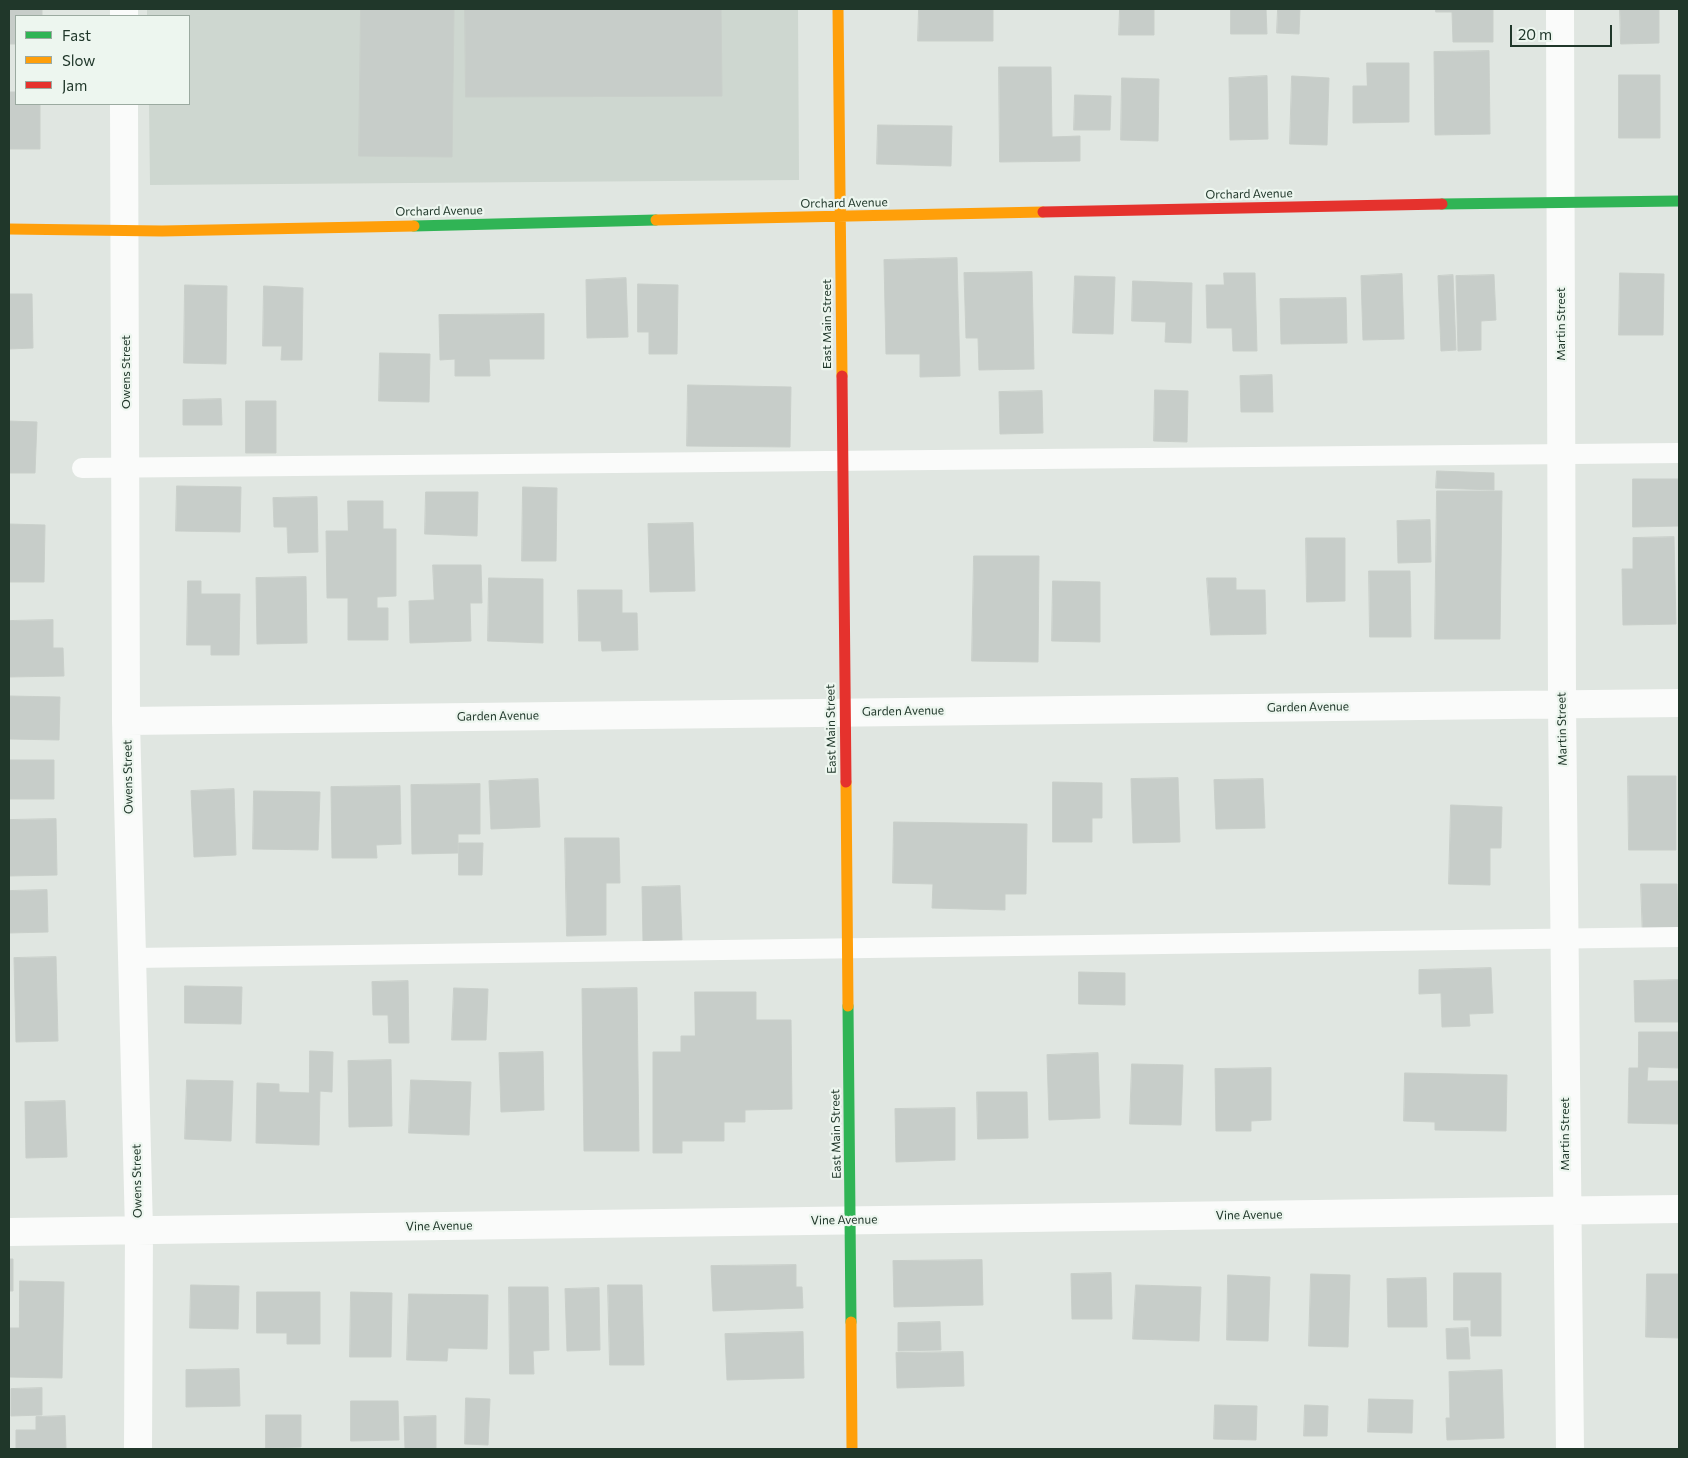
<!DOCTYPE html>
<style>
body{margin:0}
#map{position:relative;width:1688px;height:1458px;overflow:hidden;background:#e0e6e1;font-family:Commissioner,sans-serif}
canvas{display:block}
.frame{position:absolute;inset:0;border:10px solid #20372a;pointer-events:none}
.legend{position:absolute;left:15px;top:15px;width:175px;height:90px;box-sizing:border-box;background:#edf6ef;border:1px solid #9baaa0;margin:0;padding:6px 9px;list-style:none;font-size:15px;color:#20372a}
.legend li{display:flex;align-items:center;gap:10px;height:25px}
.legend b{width:25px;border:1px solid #9baaa0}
.scale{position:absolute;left:1510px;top:25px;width:102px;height:22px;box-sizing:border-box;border:2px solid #20372a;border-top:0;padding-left:6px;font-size:15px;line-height:18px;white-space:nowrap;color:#20372a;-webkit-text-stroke:4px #edf6ef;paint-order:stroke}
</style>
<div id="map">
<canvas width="1688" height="1458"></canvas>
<div class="frame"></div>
<ul class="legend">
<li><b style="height:6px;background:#30b455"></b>Fast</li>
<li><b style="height:6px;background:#ff9f0a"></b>Slow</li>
<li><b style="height:6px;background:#e5322d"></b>Jam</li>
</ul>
<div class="scale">20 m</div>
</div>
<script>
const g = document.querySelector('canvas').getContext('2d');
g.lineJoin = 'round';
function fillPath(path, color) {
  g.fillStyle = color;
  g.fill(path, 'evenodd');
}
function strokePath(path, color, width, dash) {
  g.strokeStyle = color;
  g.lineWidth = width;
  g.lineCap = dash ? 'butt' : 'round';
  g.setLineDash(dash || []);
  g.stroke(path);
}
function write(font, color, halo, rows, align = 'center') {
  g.font = font + ' Commissioner,sans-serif';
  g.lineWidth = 4.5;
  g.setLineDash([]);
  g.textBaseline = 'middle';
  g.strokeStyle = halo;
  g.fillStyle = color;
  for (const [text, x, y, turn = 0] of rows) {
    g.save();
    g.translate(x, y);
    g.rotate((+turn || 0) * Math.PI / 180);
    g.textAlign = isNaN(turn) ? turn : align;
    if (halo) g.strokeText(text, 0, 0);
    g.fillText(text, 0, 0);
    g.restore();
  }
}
const built = new Path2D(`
 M147,9H798L799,180L150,185L149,104H189V16H147Z`);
const building = new Path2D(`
 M9,9H42V16H16V44H9Z
 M361,9H454L452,157L359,156Z
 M465,9H721L722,96L466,97Z
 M919,9H993V41H918Z
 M1120,9H1154V35H1119Z
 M1231,9H1266L1267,34H1231Z
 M1278,9H1300L1299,34L1277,33Z
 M1436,9H1493V42H1453L1452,12H1436Z
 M1620,9H1659V43L1621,44Z
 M1489,51L1490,134L1435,135L1434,52Z
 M1367,63H1409V122L1353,123V86H1367Z
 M999,67H1051L1052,137L1080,136V161L1000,162Z
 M1619,75H1660V138H1619Z
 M1267,76L1268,139L1230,140L1229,78Z
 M1292,76L1329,78L1327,145L1290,144Z
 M1122,78L1159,79L1158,141L1121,140Z
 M9,92H16V104H40V149H9Z
 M1075,95L1111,96L1110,130H1074Z
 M878,125L952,126L951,166L877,164Z
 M957,258L960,376L920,377V354H886L884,260Z
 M1032,272L1034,369L979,370L978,338H966L964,273Z
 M1224,273H1255L1257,351H1233L1232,328H1207L1206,285H1224Z
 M1620,273L1664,274L1663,335H1619Z
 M1402,274L1404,339L1363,340L1361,276Z
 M1453,275L1456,350L1441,351L1438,276Z
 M1494,275L1496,320L1481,321V350L1458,351L1456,276Z
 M1075,276L1115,277L1113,334L1073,333Z
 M626,278L628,337L587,338L586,280Z
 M1133,281L1192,283L1191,343L1165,342L1166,322L1132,321Z
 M638,284L678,285L677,354H649V332H638Z
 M185,285L227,286L226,364L184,363Z
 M264,286L303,288L302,360H281L282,346H263Z
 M9,294H32L33,348L9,349Z
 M1346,298L1347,343L1281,344L1280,299Z
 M544,314V359H489L490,376H455V359L440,360L439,315Z
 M380,353L430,354L429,402L379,401Z
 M1272,375L1273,412H1241L1240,376Z
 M688,385L791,387L790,447L687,446Z
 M1155,390L1188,391L1187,442L1154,441Z
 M1042,391L1043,433L1000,434L999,392Z
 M221,399L222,425H183V400Z
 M246,401H276V453H246Z
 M9,421L37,422L35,473H9Z
 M1437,471L1494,473V490L1436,488Z
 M1633,479H1679V526L1633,527Z
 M177,486L241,487L240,532L176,531Z
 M523,487L557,488L556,561H522Z
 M1437,491H1502L1500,639H1435Z
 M426,492H478L477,536L425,534Z
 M317,497L318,552L288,553L287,527H274L273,498Z
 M348,501H383V529H396V596L377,597V608H388V640H348V598H327L326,531H348Z
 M1430,520L1431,562L1398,563L1397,521Z
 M693,523L695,591L650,592L648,524Z
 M9,524L45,525L44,582H9Z
 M1674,537L1676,624L1623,625L1622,569H1633V538Z
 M1306,538H1345V601L1307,602Z
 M974,556H1039L1038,662L972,661Z
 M433,565H481L482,603H470L471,641L410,643L409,601L434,600Z
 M1369,571H1410L1411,637H1370Z
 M306,577L307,643L257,644L256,578Z
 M489,578L543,579V643L488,641Z
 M1207,578H1236V590H1265L1266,634L1211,635Z
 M188,581H201V594H240L239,655H211V645H187Z
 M1053,581L1100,582V642L1052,641Z
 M578,590H622V613H637L638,650L602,651L601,641H579Z
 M53,620V648H63L64,676L9,677V621Z
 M9,696L60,697L59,740L9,739Z
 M9,760H54V799H9Z
 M1628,776H1676V850H1629Z
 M1178,778L1180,842L1133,843L1131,779Z
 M538,779L540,827L491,829L489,781Z
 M1263,779L1265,828L1216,829L1214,780Z
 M1053,782L1102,783V818H1092V842H1053Z
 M480,784V834H458V853L412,854L411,785Z
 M400,786L401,844L376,845L377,858H332L331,787Z
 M234,789L236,855L194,857L191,791Z
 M254,791L320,792L318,850L253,849Z
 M1451,805L1502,807L1501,848H1490V885L1449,884Z
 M56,819L57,875L9,876V820Z
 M894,822L1027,824L1026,894H1005V910L932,908L933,884L893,883Z
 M565,838H619L620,883H606V935L567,936Z
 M459,843H483L482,875H459Z
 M1641,884H1677L1678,938L1643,939Z
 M680,886L682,940L643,941L642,887Z
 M47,890L48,932L9,933V891Z
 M56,957L58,1041L16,1042L14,958Z
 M1491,968L1493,1013L1469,1014L1470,1026L1442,1027L1441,993L1419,994V970Z
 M1079,972L1125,973V1005L1079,1004Z
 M1679,980V1022H1635L1634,981Z
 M408,981L409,1043H389L388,1015H373L372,982Z
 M185,986L242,987L241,1024L185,1023Z
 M454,988L488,989L486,1040H452Z
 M637,988L639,1151H584L582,989Z
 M695,992H756V1020H791L792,1109L745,1110V1122H724V1141H682V1153H653V1052H681V1036H695Z
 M1639,1032H1679V1068L1648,1067L1647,1081H1679V1124L1628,1123L1629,1068H1638Z
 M310,1051L333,1052L332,1092L320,1091L319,1145L256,1143L257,1083L279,1084V1092L309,1093Z
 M543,1052L544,1110L501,1112L499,1053Z
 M1098,1053L1100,1118L1049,1120L1047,1055Z
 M391,1060L392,1126L349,1127L348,1061Z
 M1132,1064L1183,1065L1181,1125L1130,1124Z
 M1271,1068V1120L1251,1121V1131H1216L1215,1069Z
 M1405,1073L1507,1075L1506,1131L1435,1130V1122L1404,1121Z
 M187,1080L233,1081L231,1141L185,1139Z
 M411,1080L471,1082L469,1135L409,1133Z
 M977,1092H1027L1028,1138L978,1139Z
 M65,1101L67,1157L26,1158L25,1102Z
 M955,1108V1160L896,1162L895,1109Z
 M9,1259H13V1291H9Z
 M982,1260L983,1305L894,1307L893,1261Z
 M796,1265V1287H802L803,1308L713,1311L711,1266Z
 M1111,1273L1112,1319H1072L1071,1274Z
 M1454,1273H1501V1336H1471V1320H1454Z
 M1311,1274L1350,1275L1348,1347L1309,1346Z
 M1647,1274H1679V1338L1646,1337Z
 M1228,1275L1270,1277L1268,1341L1227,1340Z
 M1426,1278L1427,1327H1388L1387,1279Z
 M20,1281L64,1282L62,1378L9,1377V1328H19Z
 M191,1285L239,1286L238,1329L190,1328Z
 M608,1285H642L644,1365H610Z
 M1136,1285L1201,1287L1199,1341L1133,1339Z
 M509,1287H548L549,1350L533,1351L534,1374H510Z
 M599,1288L600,1350L567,1351L565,1289Z
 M257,1292H320V1344H287V1333H257Z
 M351,1292L392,1293L391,1357H350Z
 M409,1294L488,1295L487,1349L448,1348L447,1361L407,1360Z
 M940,1322L941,1350L898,1351V1323Z
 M1468,1328L1470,1359H1447L1446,1329Z
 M803,1332L804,1378L727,1380L725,1334Z
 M963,1352L964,1386L897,1388L896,1353Z
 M239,1369L240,1406L186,1407V1370Z
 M1502,1370L1504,1438L1447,1440L1446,1418H1450L1449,1372Z
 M42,1388V1415L11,1416V1389Z
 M466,1398L490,1399L488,1445L465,1444Z
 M1369,1399L1413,1400L1412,1433L1368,1432Z
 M351,1401H398L399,1440L351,1441Z
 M1215,1405L1257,1406L1256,1440L1214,1439Z
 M1305,1405L1328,1406L1327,1436H1304Z
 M266,1415H301V1447L266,1448Z
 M65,1416L66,1449H16V1430H36V1417Z
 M436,1416V1449H405L404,1417Z`);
const lane = new Path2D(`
 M82,468L1679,453
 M132,958L1679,937`);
const street = new Path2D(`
 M124,9V16
 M1560,9L1562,704L1570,1449
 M124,104L126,721L139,1230L138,1449
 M126,721L1679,703
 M9,1232L1679,1209`);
const fast = new Path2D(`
 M1442,204L1679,201
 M414,226L656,220
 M848,1006L851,1322`);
const slow = new Path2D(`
 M838,9L842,376
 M656,220L1043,212
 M9,229L162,231L414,226
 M846,782L848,1006
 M851,1322L852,1449`);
const jam = new Path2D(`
 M1043,212L1442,204
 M842,376L846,782`);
const streetNames = [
 ["Orchard Avenue",1249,194,-1],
 ["Orchard Avenue",844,203,-1],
 ["Orchard Avenue",439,211,-1],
 ["East Main Street",827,324,-90],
 ["Martin Street",1561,324,-90],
 ["Owens Street",126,372,-90],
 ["Garden Avenue",1308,707,-1],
 ["Garden Avenue",903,711,-1],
 ["Garden Avenue",498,716,-1],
 ["East Main Street",831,729,-91],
 ["Martin Street",1562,729,-91],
 ["Owens Street",128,777,-91],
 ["East Main Street",836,1134,-91],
 ["Martin Street",1565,1134,-90],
 ["Owens Street",137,1181,-91],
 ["Vine Avenue",1249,1215,-1],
 ["Vine Avenue",844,1220,-1],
 ["Vine Avenue",439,1226,-1]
];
fillPath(built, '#ced7d0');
fillPath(building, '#c7cdc9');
strokePath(building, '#c9cfca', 1);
strokePath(lane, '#fafbfa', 20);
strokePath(street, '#fafbfa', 28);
strokePath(fast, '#30b455', 11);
strokePath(slow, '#ff9f0a', 11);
strokePath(jam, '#e5322d', 11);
write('12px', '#20372a', '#edf6ef', streetNames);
</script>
